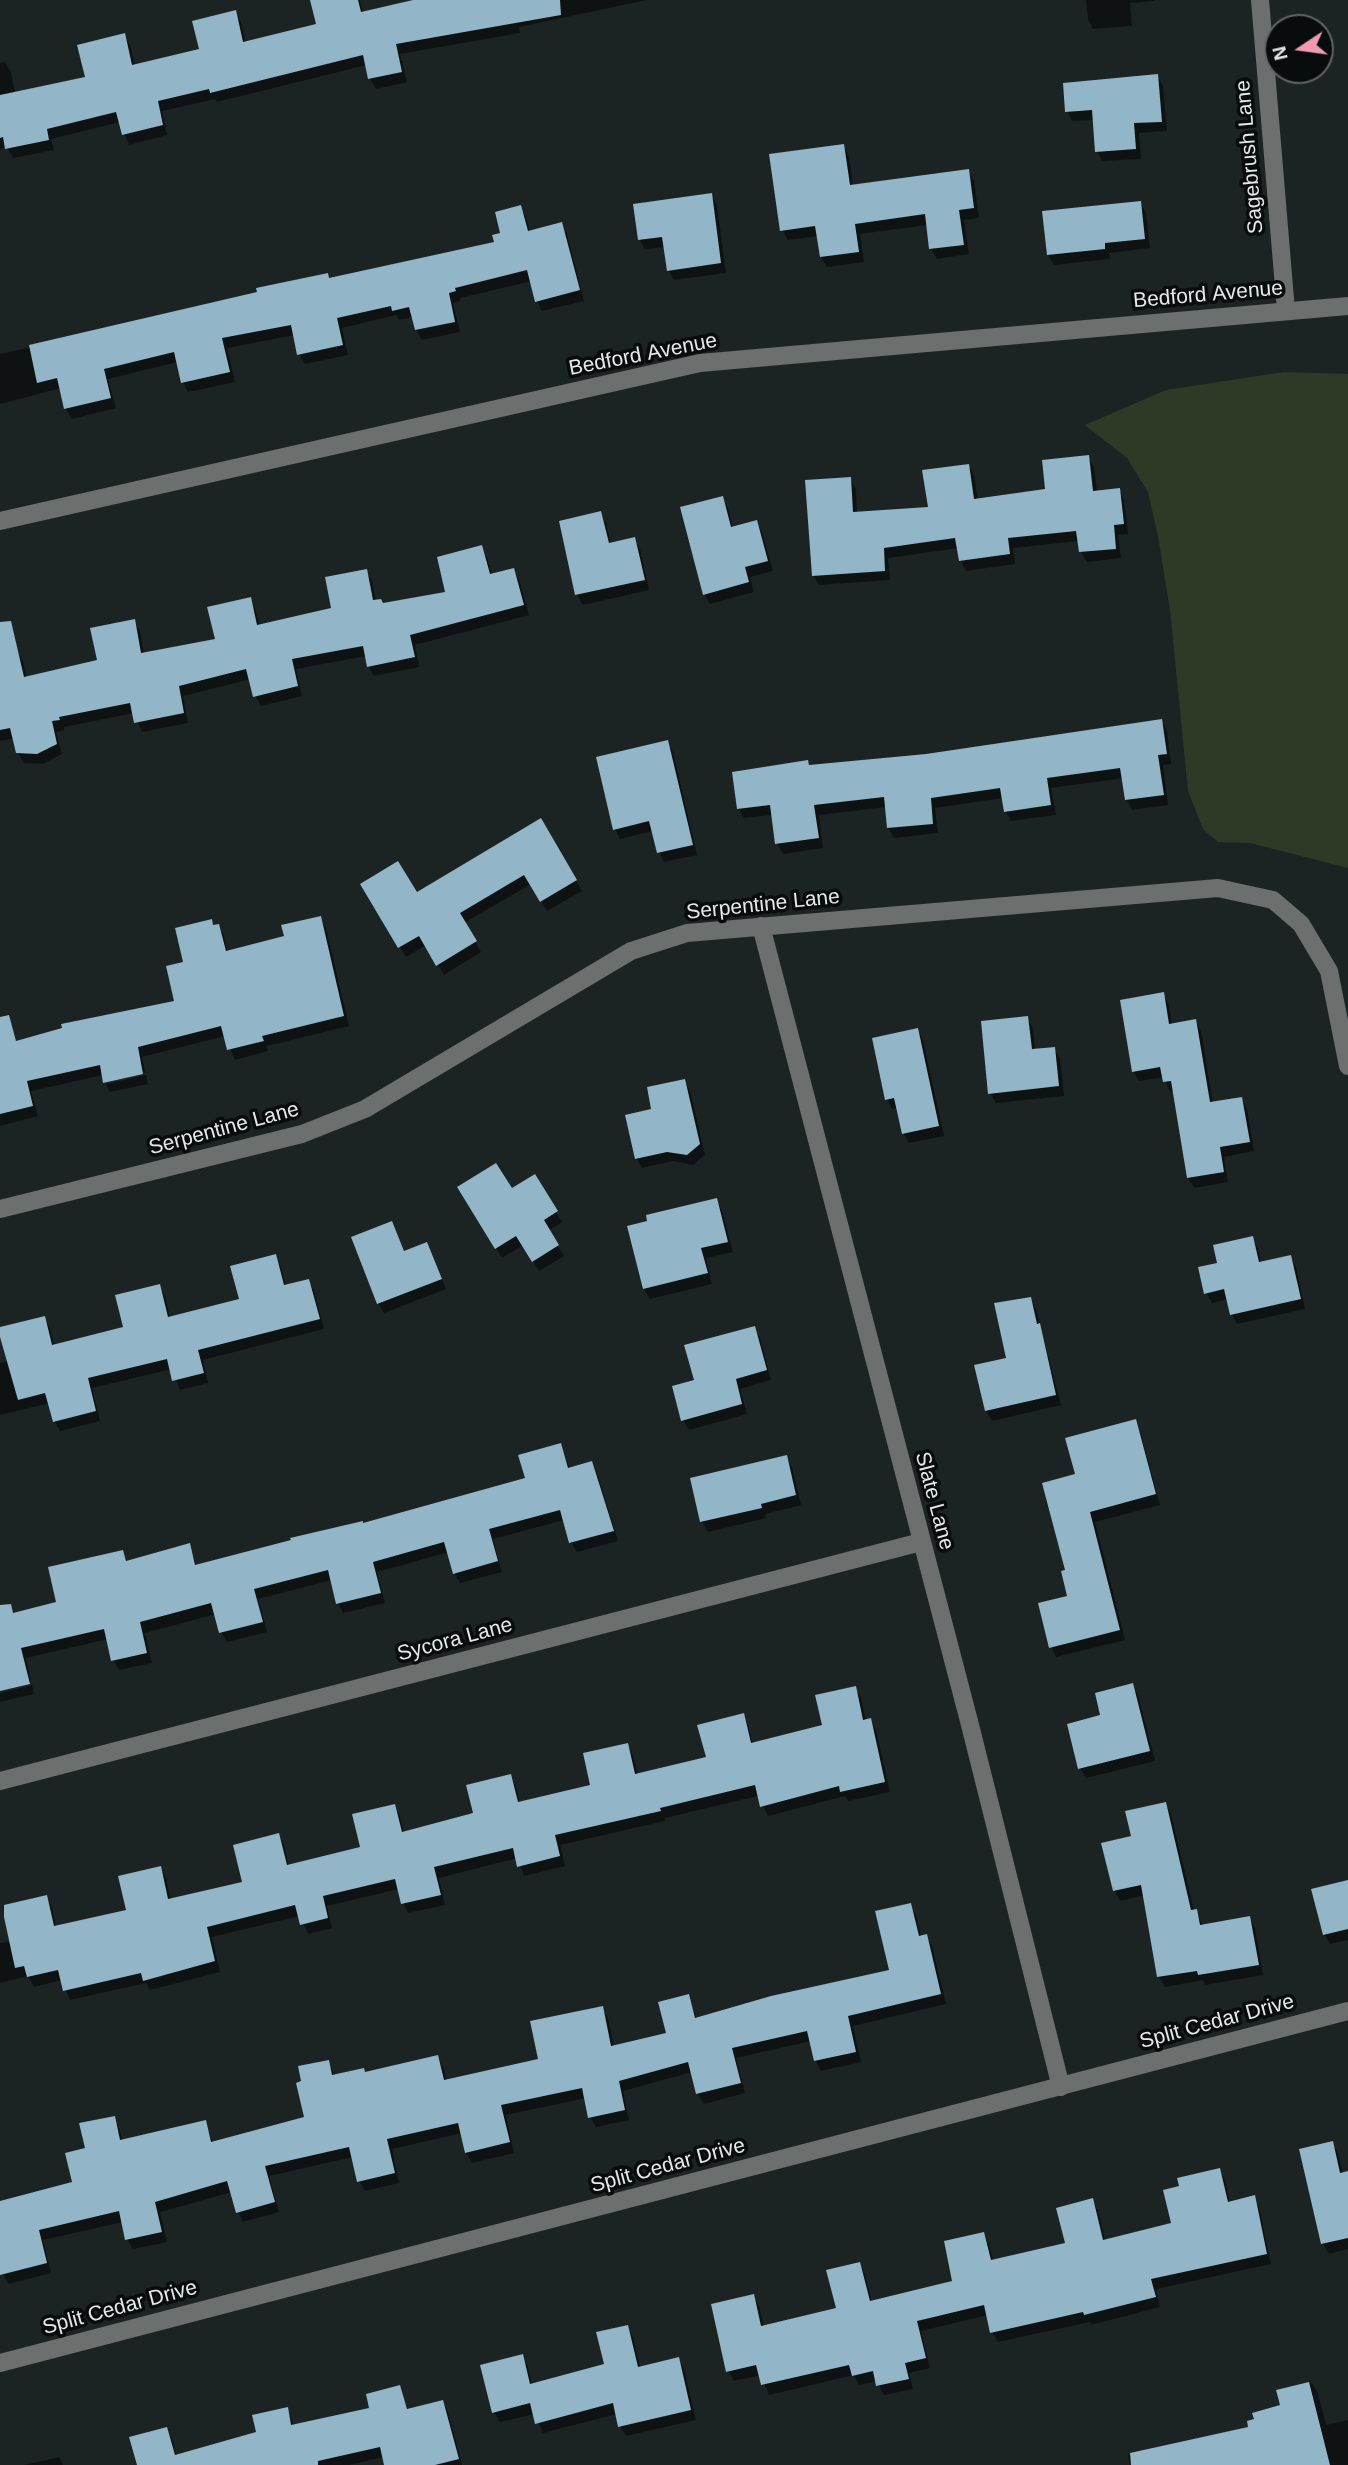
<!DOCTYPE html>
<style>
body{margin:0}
#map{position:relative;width:1348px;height:2465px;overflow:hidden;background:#1c2323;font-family:Arial,sans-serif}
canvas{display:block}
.north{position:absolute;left:1264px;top:14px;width:70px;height:70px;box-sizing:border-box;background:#090c0c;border:2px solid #606464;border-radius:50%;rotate:257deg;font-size:19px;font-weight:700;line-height:28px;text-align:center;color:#e3e8e8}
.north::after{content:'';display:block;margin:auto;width:24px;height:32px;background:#f19ab2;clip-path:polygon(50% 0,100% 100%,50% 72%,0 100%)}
</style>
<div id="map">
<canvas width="1348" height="2465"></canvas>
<div class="north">N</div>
</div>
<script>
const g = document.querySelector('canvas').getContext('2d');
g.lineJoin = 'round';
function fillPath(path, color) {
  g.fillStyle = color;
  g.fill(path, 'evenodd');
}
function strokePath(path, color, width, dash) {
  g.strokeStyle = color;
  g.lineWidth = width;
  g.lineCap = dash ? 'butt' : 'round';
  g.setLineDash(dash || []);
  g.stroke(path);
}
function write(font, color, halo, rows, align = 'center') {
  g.font = font + ' Arial,sans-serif';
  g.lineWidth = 7;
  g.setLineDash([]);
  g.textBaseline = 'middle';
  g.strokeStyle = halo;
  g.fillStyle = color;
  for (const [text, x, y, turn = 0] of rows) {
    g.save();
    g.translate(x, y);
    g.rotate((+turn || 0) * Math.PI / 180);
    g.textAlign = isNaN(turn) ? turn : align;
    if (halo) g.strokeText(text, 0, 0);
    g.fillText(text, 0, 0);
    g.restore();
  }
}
const green = new Path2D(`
 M1284,372L1348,374V868L1250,843L1218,842L1203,829L1188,791L1170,610L1158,536L1148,492L1127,458L1085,425L1166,390Z`);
const shadow = new Path2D(`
 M312,0H360L363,13L420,0H647L519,27L520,33L400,54L407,82L376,89L370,79L367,65L217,102L215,99L162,111L167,135L129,145L120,122L51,139L54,150L13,158L7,147L0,149V63L5,62L11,72L15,94L87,78L124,35L130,45L135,66L201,51L235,12L241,22L246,43L318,26Z
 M1086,0H1154V1L1130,3L1132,26L1093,29L1088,19Z
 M1157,76L1163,86L1167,131L1139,133L1141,159L1102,161L1097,151L1094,120L1072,121L1067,111Z
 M843,146L849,156L853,186L968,171L974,181L979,218L964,220L969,254L937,259L931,249L928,225L860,234L864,262L827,267L821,257L819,236L788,240L782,230Z
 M711,195L717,205L726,273L674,280L668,270L666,247L645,249L639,239Z
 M1140,202L1146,213L1150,248L1109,253L1110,259L1054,265L1048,255Z
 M520,207L526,217L530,232L561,224L567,234L584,301L542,311L537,301L532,281L460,298V301L453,303L460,332L422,340L416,330L413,317L399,320L396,315L342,328L348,355L305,364L299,354L295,335L227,348L235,382L188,392L183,382L178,362L108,379L116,408L72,419L66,409L61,388L0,404V354L496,243Z
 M1088,457L1094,467L1097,492L1119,490L1124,500L1128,534L1118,535L1121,558L1087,562L1081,552L1079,541L1013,548L1015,564L966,571L961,561L959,548L888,558L890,580L819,585L813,575L850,479L856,489L857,514L930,508L968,465L974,475L978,500L1047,491Z
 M722,498L728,508L733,528L756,522L762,532L773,571L750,577L754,592L710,604L704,594Z
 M600,513L606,523L611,544L634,539L640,549L649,590L583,605L577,595Z
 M481,547L487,557L492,576L513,570L519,580L529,615L415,645L419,667L374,676L368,666L366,656L296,669L302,696L261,706L255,696L251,679L183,696L188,723L142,732L134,713L64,727V730L56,732L62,754L43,764L24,763L18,753L15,738L0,741V655L17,651L23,661L27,678L99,661L134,621L140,631L144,654L217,641L250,599L255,609L260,626L333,610L366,571L372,581L376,602L383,605L448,593Z
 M1161,721L1167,731L1171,764L1163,765L1168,805L1132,810L1127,800L1124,778L1051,788L1056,815L1011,821L1005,811L1003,798L935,808L938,833L894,838L888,828L886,807L819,815L823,848L783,854L777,844L773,815L744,818L738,808L810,766L927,756Z
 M667,742L673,752L697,855L664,862L659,852L653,831L620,839L615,829Z
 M541,821L582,891L547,911L531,884L464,923L481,952L444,975L426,945L406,957L362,885L416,895Z
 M320,918L326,928L349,1026L267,1046L268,1051L235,1060L225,1036L142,1057L145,1072L105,1080V1083L103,1075L31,1091L38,1116L0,1126V1047L176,1002L185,963L211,921L214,927L219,926L224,936L228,952L286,938Z
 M1163,994L1169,1004L1172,1025L1195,1021L1201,1031L1213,1104L1241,1099L1247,1109L1254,1151L1224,1157L1228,1182L1194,1188L1188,1178L1174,1091L1170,1092L1164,1077L1139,1081L1133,1071Z
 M1027,1018L1033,1028L1035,1050L1054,1048L1060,1059L1064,1096L996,1103L990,1093Z
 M918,1030L923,1040L944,1136L909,1143L903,1133L898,1108L892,1109L887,1099Z
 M146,1075L148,1084L110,1092L106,1084Z
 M684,1081L690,1091L705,1155L693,1165L673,1161L642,1168L636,1158L653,1110Z
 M535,1176L562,1222L548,1231L564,1256L539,1271L523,1245L502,1258L459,1188L512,1191Z
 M716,1200L722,1210L733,1252L706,1258L712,1284L650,1299L644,1289L629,1227Z
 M392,1223L405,1252L427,1244L446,1289L384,1313L378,1303Z
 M1252,1238L1258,1248L1261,1263L1290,1257L1296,1267L1305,1309L1237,1324L1232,1314L1228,1299L1212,1303L1206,1293L1220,1264Z
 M275,1257L281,1267L286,1286L308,1281L314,1291L324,1329L203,1360L208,1383L180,1390L172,1369L92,1388L100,1421L60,1431L54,1421L50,1403L0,1415V1363L8,1361L0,1329L44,1318L50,1328L54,1346L125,1328L159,1286L165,1296L170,1318L241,1300Z
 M1030,1299L1036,1309L1061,1405L992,1421L986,1411L976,1366L1009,1359Z
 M754,1328L760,1338L771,1380L740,1389L747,1414L689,1430L683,1420L696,1382Z
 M1135,1421L1140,1431L1160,1505L1095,1522L1125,1640L1056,1657L1051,1647L1069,1597L1077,1475Z
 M561,1445L570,1469L592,1463L597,1473L618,1541L577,1552L571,1542L564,1520L493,1539L502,1572L460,1583L454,1573L449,1552L377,1572L385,1603L343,1613L338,1603L332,1580L258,1599L267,1632L227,1642L221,1632L216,1614L145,1633L152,1663L119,1670L113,1660L108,1639L26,1658L31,1682L0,1689V1618L58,1603L122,1552L128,1562L189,1545L197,1566L363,1525L527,1480Z
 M786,1457L792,1467L801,1505L765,1514L766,1518L708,1532L702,1522L692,1479Z
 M32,1685L34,1694L0,1702V1693Z
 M1132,1685L1138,1695L1155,1761L1086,1778L1080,1768L1102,1716Z
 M855,1688L861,1698L866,1721L870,1720L876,1730L890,1792L848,1801L845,1796L768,1816L758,1796L665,1818V1821L560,1845L565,1866L524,1876L517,1858L439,1878L445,1905L408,1913L403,1903L399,1889L327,1906L332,1928L308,1934L300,1916L212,1937L220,1972L150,1990L146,1983L70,2000L62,1980L34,1987L28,1976L0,1983V1943L11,1941L3,1907L46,1897L52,1907L56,1927L128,1912L160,1868L166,1878L171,1901L244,1884L278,1835L284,1845L289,1866L362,1848L394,1806L400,1816L404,1833L475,1815L510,1776L516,1786L520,1803L593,1787L627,1745L633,1755L638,1775L708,1759L743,1715L748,1725L753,1744L824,1726Z
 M1165,1804L1171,1814L1194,1911H1196L1203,1926L1249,1918L1255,1928L1263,1975L1205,1985L1203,1980L1165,1987L1159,1977L1145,1895L1120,1901L1115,1891L1103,1844L1133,1837Z
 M1348,1882V1940L1330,1944L1324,1934Z
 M910,1905L916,1915L921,1937L926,1936L932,1946L946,2004L853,2026L861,2062L821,2071L816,2061L811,2041L736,2058L745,2093L704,2104L698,2094L692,2072L623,2091L629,2120L596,2127L590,2117L586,2098L506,2115L514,2153L472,2163L466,2153L462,2133L392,2149L399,2183L365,2191L359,2181L353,2157L269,2176L279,2212L243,2222L238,2212L232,2192L160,2212L167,2242L133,2249L127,2239L123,2222L43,2240L51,2273L9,2284L3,2274L0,2260V2203L74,2183L87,2150L114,2118L119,2128L123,2141L205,2122L213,2143L306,2118L328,2062L335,2076L365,2074L437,2057L443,2067L447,2081L540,2060L602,2008L608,2018L614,2047L668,2034L688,1996L697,2019L891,1971Z
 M1332,2143L1338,2153L1343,2174L1348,2173V2249L1329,2254L1323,2244L1301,2150Z
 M1219,2170L1225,2180L1230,2203L1254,2197L1259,2207L1271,2264L1156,2289L1160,2307L1091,2325L1090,2322L998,2342L992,2332L988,2315L921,2331L930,2368L909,2373L913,2389L884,2395L877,2381L859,2385L854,2375L769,2395L761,2375L734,2381L728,2371L753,2296L759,2306L764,2327L838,2310L859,2264L865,2274L872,2303L955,2283L983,2234L989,2244L993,2261L1068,2245L1092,2200L1098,2210L1105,2241L1173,2224L1181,2187Z
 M627,2327L633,2337L640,2368L678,2359L684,2369L696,2420L626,2436L620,2426L617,2414L543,2433L535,2414L500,2422L494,2412L522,2356L528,2366L532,2385L606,2365Z
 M1312,2383L1318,2393L1326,2425L1348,2420V2465H1130L1128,2455L1250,2428L1283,2407L1278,2391Z
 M399,2388L409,2411L443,2402L448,2412L462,2465H386L384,2457L349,2465H139L166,2429L172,2439L177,2456L258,2433L287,2409L294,2426L372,2409Z
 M59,2457L63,2465H24Z`);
const building = new Path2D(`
 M310,0H358L361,12L413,0H560L561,15L396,44L402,72L368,79L363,55L210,93L209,89L158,101L163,125L122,135L116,112L47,129L49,140L5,149L3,137L0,138V95L85,77L77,45L125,33L132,65L199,49L192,21L236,10L243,42L316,24Z
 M1158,74L1162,122L1134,123L1136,149L1095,152L1092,110L1065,112L1063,83Z
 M844,144L850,185L969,169L974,208L959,210L964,245L929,249L925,214L855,224L859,252L820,257L815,226L780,231L769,154Z
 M712,193L721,263L667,271L662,237L638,240L633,204Z
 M1141,201L1145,239L1105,243V249L1047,255L1042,211Z
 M521,205L528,231L562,222L580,290L535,302L527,270L455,288L456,291L449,293L455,322L415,330L409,307L392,311L391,306L337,318L343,345L297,355L291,325L222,338L230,372L181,383L174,352L104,369L111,398L64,409L57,378L37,383L29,345L257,292L256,288L328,273L329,278L494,242L492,235L500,233L495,212Z
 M1089,455L1093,491L1120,488L1124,524L1114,525L1116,549L1079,552L1076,531L1008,538L1010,554L959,561L955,538L884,548L885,571L812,576L805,480L851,477L853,512L928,507L922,470L969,464L974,499L1045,489L1042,460Z
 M723,496L731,527L757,520L768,561L745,567L749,582L703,595L680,507Z
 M601,511L609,543L635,537L645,580L575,595L559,521Z
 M482,545L490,574L514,568L524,605L410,635L415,657L367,667L363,646L292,659L298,686L253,697L246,669L179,686L184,713L134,723L130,703L59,717L60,720L52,721L57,744L37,754L16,753L10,728L0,730V622L11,621L24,677L97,660L90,628L135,619L141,653L215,639L207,607L251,597L257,625L331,608L325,577L367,569L373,600L381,599L383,603L445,592L437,557Z
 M1162,719L1167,754L1158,755L1164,795L1125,800L1120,768L1047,778L1051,805L1004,812L1000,788L931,798L933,824L887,828L884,797L814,805L819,838L775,844L770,805L737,809L732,772L808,760L809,765L926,754Z
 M668,740L693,845L657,853L649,821L613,830L596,757Z
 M541,818L577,880L540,902L524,875L460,913L477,941L436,966L419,936L398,948L360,884L398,861L417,892Z
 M321,916L344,1016L262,1036L264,1041L227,1050L221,1026L138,1047L143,1074L103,1083L100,1065L27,1081L33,1106L0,1114V1017L9,1015L16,1041L62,1028L61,1024L174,1001L166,966L183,962L175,928L212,919L213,925L219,924L226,951L284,936L281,925Z
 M1164,992L1169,1024L1196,1019L1210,1102L1242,1097L1250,1142L1220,1147L1224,1172L1187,1178L1171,1081L1163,1082L1160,1067L1132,1072L1120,1000Z
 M1028,1016L1032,1049L1055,1047L1059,1086L988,1094L981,1021Z
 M918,1028L939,1126L902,1134L894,1098L885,1100L872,1038Z
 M685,1079L700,1144L687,1155L667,1152L635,1159L625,1115L651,1109L647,1087Z
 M496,1163L512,1188L535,1174L558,1211L544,1220L559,1245L532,1262L516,1236L495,1249L457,1187Z
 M717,1198L728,1242L701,1248L708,1273L643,1289L627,1226L647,1221L646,1215Z
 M392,1221L404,1251L427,1242L442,1279L377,1304L351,1237Z
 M1253,1236L1259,1262L1291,1255L1301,1299L1230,1315L1224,1289L1204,1294L1198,1267L1217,1263L1213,1245Z
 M276,1254L284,1285L309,1279L320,1319L198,1350L204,1373L172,1381L167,1359L88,1378L96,1411L53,1422L45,1393L18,1400L0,1337V1327L45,1316L52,1345L123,1327L115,1295L160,1284L168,1317L239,1299L230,1266Z
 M1031,1297L1037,1324L1040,1323L1056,1395L985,1411L974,1365L1006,1358L994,1303Z
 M755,1326L767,1370L736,1379L742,1404L681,1421L672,1386L694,1380L684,1345Z
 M1136,1419L1156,1494L1090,1512L1120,1630L1049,1648L1038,1603L1067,1596L1061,1571L1065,1570L1042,1483L1075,1474L1065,1438Z
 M561,1443L568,1468L592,1461L614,1531L569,1543L560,1510L489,1529L498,1561L453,1574L444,1542L373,1562L381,1593L336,1604L328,1570L254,1589L263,1622L219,1633L211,1603L140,1622L147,1653L111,1661L104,1629L21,1648L30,1684L0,1691V1605L11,1604L13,1613L56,1602L48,1567L123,1550L126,1561L190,1543L195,1565L291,1540L290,1538L363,1521V1523L525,1478L518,1455Z
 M787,1455L796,1495L761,1504L762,1508L700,1522L690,1478Z
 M1133,1683L1150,1751L1078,1769L1067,1724L1100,1715L1095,1693Z
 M856,1686L863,1720L871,1718L885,1782L840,1792L839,1786L760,1807L755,1785L660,1808L661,1811L555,1835L560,1856L517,1867L513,1848L434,1867L441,1895L401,1904L395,1879L323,1896L328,1918L300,1925L295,1905L207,1927L215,1961L143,1981L141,1973L63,1991L58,1970L27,1977L24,1966L15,1968L4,1917V1905L47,1895L54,1926L126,1910L118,1876L161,1866L168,1899L242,1882L233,1845L279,1833L287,1865L360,1847L352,1814L395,1804L402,1832L473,1813L466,1785L511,1774L518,1802L590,1785L583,1753L628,1743L635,1774L706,1757L697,1725L744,1713L751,1743L822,1725L815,1695Z
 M1166,1802L1191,1910L1197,1909L1200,1925L1250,1916L1259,1965L1198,1975L1197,1971L1157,1977L1141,1885L1113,1891L1101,1843L1131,1836L1125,1811Z
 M1348,1880V1929L1323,1935L1311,1889Z
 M911,1903L919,1936L927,1934L941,1994L848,2016L856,2052L814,2061L807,2031L732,2048L741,2083L696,2094L688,2062L619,2081L625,2110L588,2118L582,2088L501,2105L510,2142L465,2153L458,2123L387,2139L395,2173L357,2182L349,2147L265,2166L275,2202L236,2213L227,2181L155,2202L162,2232L125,2240L119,2211L39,2230L47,2263L0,2275V2201L72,2182L65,2153L85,2148L79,2123L115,2116L120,2140L206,2120L211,2142L304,2117L296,2083L301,2081L298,2066L329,2060L332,2075L364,2068L365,2072L438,2055L444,2080L538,2059L530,2021L603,2006L611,2046L666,2033L658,2002L689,1994L695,2018L771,1996L889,1970L875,1911Z
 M1333,2141L1340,2173L1348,2171V2238L1321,2244L1299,2149Z
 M1220,2168L1228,2202L1255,2195L1267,2254L1151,2279L1156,2297L1084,2315L1083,2312L990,2333L984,2305L917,2321L926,2358L905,2363L909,2379L876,2386L873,2371L852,2376L849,2365L761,2385L756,2365L726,2372L711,2304L754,2294L761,2326L836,2308L826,2270L860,2262L870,2301L952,2281L944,2241L984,2232L991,2260L1065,2243L1056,2208L1093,2198L1103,2240L1171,2223L1163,2190L1179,2186L1177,2178Z
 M628,2325L638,2367L679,2357L691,2410L618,2427L613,2403L535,2424L530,2403L492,2413L480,2365L523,2354L530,2384L604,2364L596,2332Z
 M1309,2382L1330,2465H1131L1130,2453L1248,2427L1247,2421L1254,2419L1252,2413L1280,2405L1276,2390Z
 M400,2385L407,2409L443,2400L459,2459L435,2465H384L380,2447L318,2461V2465H137L129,2437L167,2427L175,2455L256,2432L252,2415L288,2407L291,2425L369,2408L366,2394Z`);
const minor = new Path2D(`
 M1260,0L1286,311
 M0,521L700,363L1348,306
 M761,926L969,1721L1061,2087
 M0,1209L302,1134L365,1109L631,951L687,933L1218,888L1273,900L1301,924L1329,971L1348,1066
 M0,1781L921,1542
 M0,2363L1348,2011`);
const streetNames = [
 ["Sagebrush Lane",1250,157,-95],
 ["Bedford Avenue",1208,295,-5],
 ["Bedford Avenue",643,355,-11],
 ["Serpentine Lane",763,905,-6],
 ["Serpentine Lane",224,1129,-15],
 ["Slate Lane",934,1501,75],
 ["Sycora Lane",455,1640,-15],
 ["Split Cedar Drive",1217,2022,-15],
 ["Split Cedar Drive",668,2166,-15],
 ["Split Cedar Drive",120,2308,-15]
];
fillPath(green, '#2f3a26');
fillPath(shadow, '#0007');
fillPath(building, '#92b5c7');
strokePath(minor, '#6b6f6d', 18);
write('21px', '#e3e8e8', '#090c0c', streetNames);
</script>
